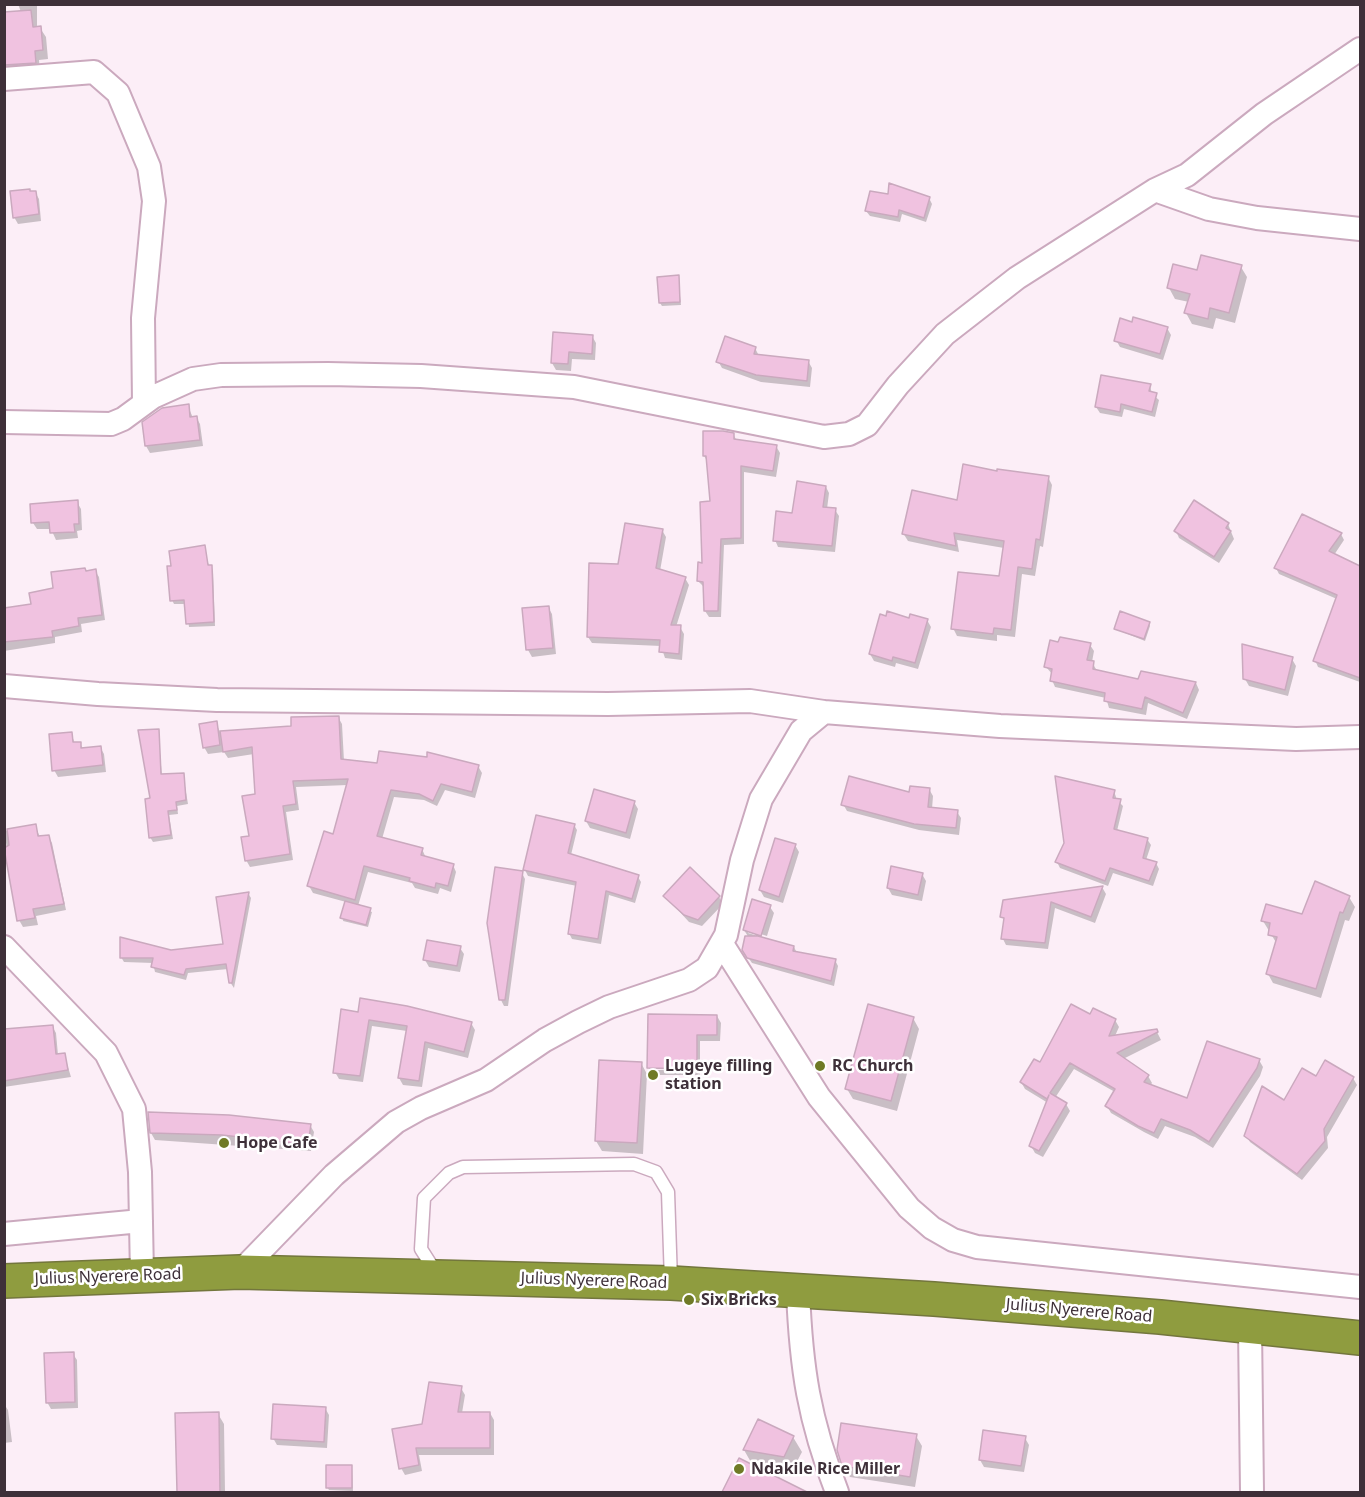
<!DOCTYPE html>
<style>
body{margin:0}
#map{position:relative;width:1365px;height:1497px;overflow:hidden;background:#fceef7;font-family:"Noto Sans",sans-serif}
canvas{display:block}
.frame{position:absolute;inset:0;border:6px solid #3e3039;pointer-events:none}
</style>
<div id="map">
<canvas width="1365" height="1497"></canvas>
<div class="frame"></div>
</div>
<script>
const g = document.querySelector('canvas').getContext('2d');
g.lineJoin = 'round';
function fillPath(path, color) {
  g.fillStyle = color;
  g.fill(path, 'evenodd');
}
function strokePath(path, color, width, dash) {
  g.strokeStyle = color;
  g.lineWidth = width;
  g.lineCap = dash ? 'butt' : 'round';
  g.setLineDash(dash || []);
  g.stroke(path);
}
function write(font, color, halo, rows, align = 'center') {
  g.font = font + ' "Noto Sans",sans-serif';
  g.lineWidth = 5;
  g.setLineDash([]);
  g.textBaseline = 'middle';
  g.strokeStyle = halo;
  g.fillStyle = color;
  for (const [text, x, y, turn = 0] of rows) {
    g.save();
    g.translate(x, y);
    g.rotate((+turn || 0) * Math.PI / 180);
    g.textAlign = isNaN(turn) ? turn : align;
    if (halo) g.strokeText(text, 0, 0);
    g.fillText(text, 0, 0);
    g.restore();
  }
}
const shadow = new Path2D(`
 M18,4H37V28H40L46,37L48,59L39,60L40,72L4,75V14L21,12Z
 M35,192L39,199L41,221L18,224L14,217Z
 M929,198L932,204L926,222L902,214L900,222L870,216L866,211Z
 M1241,267L1247,277L1235,323L1216,318L1213,329L1192,324L1186,313L1189,302L1175,299L1169,288L1199,272Z
 M678,277L681,305L662,306L660,303Z
 M1133,323L1167,328L1171,335L1163,360L1120,347L1116,340Z
 M592,336L596,343L595,360L572,359L571,371L556,370L552,363Z
 M755,348L759,356L808,361L812,368L810,387L761,382L722,368L718,361Z
 M1150,386L1152,394L1159,400L1155,417L1124,409L1122,417L1100,413L1096,407Z
 M188,406L193,418L196,417L200,424L203,446L150,453L146,446Z
 M733,434L737,441L776,446L780,453L776,477L744,472V544L724,545L721,617H709L705,611L704,587L698,581L704,564L712,503L708,462L704,456Z
 M998,473L1048,477L1052,485L1043,547L1040,546L1035,576L1022,574L1015,637L997,635V641L957,636L953,628L1000,578L1004,548L957,540L959,552L908,541L903,533L958,502Z
 M826,487L829,493L827,509L835,510L839,516L835,552L778,547L775,540L794,515Z
 M77,502L81,509L82,530L77,531L78,538L56,540L51,529H37L33,523Z
 M1228,524L1234,539L1219,563L1179,538L1176,531Z
 M662,530L666,537L660,571L685,578L689,585L676,627H680L684,634L682,660L665,658L661,646L592,643L588,637L620,565Z
 M1341,534L1344,540L1334,555L1357,566L1360,572L1358,578L1360,579V682L1318,667L1315,660L1337,599L1279,574L1276,568Z
 M204,547L209,566L213,570L215,626L189,627L186,604H174L172,600Z
 M95,571L99,577L105,620L81,624L82,632L55,637V643L4,651V610L33,605L55,589Z
 M548,607L552,614L556,654L532,657L528,650Z
 M910,620H927L931,627L918,669L896,663L895,667L874,661L870,654Z
 M1149,623L1150,626L1145,641L1115,629Z
 M1090,645L1094,651L1092,662L1097,671L1139,680L1142,673L1196,683L1199,690L1187,719L1148,703L1146,715L1109,708L1106,698L1055,687L1052,680L1053,675L1046,667Z
 M1292,659L1296,666L1288,696L1249,686L1245,679Z
 M338,717L342,724L344,761L378,765L478,766L482,773L475,798L445,790L437,806L424,800L394,797L382,839L422,849L426,858L453,865L456,872L451,892L440,888L438,894L415,888L412,883L368,872L358,906L372,912L368,927L343,921L346,902L313,893L309,886L334,836L348,785L296,787L299,810L286,812L293,860L250,867L246,860L257,796L254,754L228,758L224,752L208,754L204,747L216,723L220,732L292,728Z
 M158,731L162,776L183,774L188,804L177,806L178,814L169,815L173,839L153,842L150,837L151,800Z
 M71,733L75,744L80,743L83,749L100,747L104,754L106,772L58,777L54,770Z
 M929,789L933,796L932,809L957,812L961,818L959,835L919,830L847,811L843,804Z
 M1114,791L1117,800L1123,806L1117,831L1147,839L1151,845L1146,860L1156,863L1159,869L1153,886L1113,873L1108,886L1060,868L1057,862L1066,843Z
 M634,802L638,809L630,839L590,828L586,821Z
 M574,825L577,830L571,855L638,877L641,882L635,903L609,895L601,944L572,939L569,933L577,886L528,876L525,870Z
 M35,826L40,837L48,836L52,843L66,910L36,916L38,925L23,927L19,920L4,831Z
 M795,845L799,852L783,903L764,897L760,890Z
 M522,873L525,879L508,1006H504L501,1000Z
 M922,874L926,881L922,901L892,895L888,888Z
 M1102,887L1106,894L1095,923L1055,908L1048,949L1006,945L1003,939L1004,901Z
 M248,893L251,898L234,988L230,982L228,969L188,973L186,980L155,972L153,963L124,962L121,957L225,946Z
 M665,896L719,897L723,904L702,926L689,922Z
 M1349,897L1355,907L1349,921L1345,920L1321,998L1273,983L1268,974L1277,944L1263,921L1303,915Z
 M770,907L774,913L767,936L748,930V933L794,947L797,953L835,960L838,966L834,986L752,963L743,950L749,938L744,930Z
 M460,948L464,954L460,972L429,967L425,960Z
 M343,1011L471,1023L475,1030L468,1058L428,1048L422,1087L403,1085L399,1078L407,1031L372,1026L363,1082L339,1079L335,1072Z
 M717,1016L721,1023L720,1041H700V1067H651V1070H700V1075H653L649,1068Z
 M1090,1016L1115,1020L1119,1027L1115,1036L1156,1030L1161,1040L1123,1059L1148,1076L1152,1083L1150,1086L1188,1100L1259,1060L1263,1067L1260,1076L1213,1148L1195,1137L1165,1126L1158,1139L1144,1132L1111,1113L1107,1106L1115,1092L1074,1069L1055,1098L1066,1104L1070,1111L1043,1157L1035,1153L1031,1146L1048,1103L1025,1089L1021,1082Z
 M913,1018L919,1029L897,1111L853,1099L847,1089Z
 M52,1026L56,1033L58,1055L64,1054L71,1077L4,1087V1031Z
 M641,1063L647,1074L643,1154L602,1151L596,1141Z
 M1316,1078H1353L1357,1085L1327,1137L1328,1148L1302,1180L1250,1142L1246,1135Z
 M310,1125L314,1132L311,1151L155,1140L151,1133Z
 M73,1354L77,1360L78,1408L51,1409L47,1402Z
 M461,1388L465,1395L462,1413H490L494,1420V1455H419L422,1471L405,1475L401,1468L424,1425Z
 M4,1404L8,1410L12,1442L4,1443Z
 M325,1408L329,1415L327,1448L277,1445L273,1438Z
 M176,1414H218L224,1424L225,1492H178Z
 M759,1421L793,1437L802,1452L792,1471L752,1464L744,1450Z
 M916,1436L922,1446L915,1487L850,1477L843,1466Z
 M1025,1438L1029,1445L1024,1472L984,1467L980,1460Z
 M740,1460L804,1492H723Z
 M352,1467L353,1491L329,1490L327,1487Z`);
const building = new Path2D(`
 M31,10L33,27L41,26L43,50L35,51L36,63L4,65V12Z
 M889,183L930,197L924,218L899,210L898,217L865,211L870,191L888,194Z
 M30,189V191H36L39,214L13,218L10,191Z
 M1201,255L1242,265L1229,313L1210,308L1208,319L1184,313L1190,294L1167,288L1173,264L1197,270Z
 M679,275L680,302L659,303L657,277Z
 M1133,317L1168,327L1160,354L1114,341L1120,318L1132,322Z
 M553,332L593,335L592,354L569,352L568,364L551,363Z
 M725,336L756,347L754,354L809,360L807,381L756,375L716,362Z
 M1101,375L1151,384L1149,391L1157,393L1152,412L1121,404L1120,412L1095,407Z
 M189,404L190,417L197,416L200,440L145,446L142,422L162,408Z
 M703,431H723L734,433V439L777,445L773,471L741,466V538L721,539L718,611H704L703,582L697,581L698,562L702,563L700,502L710,501L706,456H703Z
 M963,464L997,471V469L1049,476L1040,540L1036,539L1032,569L1018,567L1011,630L994,628L993,634L951,629L958,572L999,576L1004,541L954,533L956,546L902,534L912,490L957,500Z
 M797,481L826,486L823,507L836,508L832,546L773,541L776,511L792,513Z
 M78,500L79,524H74L75,532L50,533L49,522L31,523L30,504Z
 M1194,500L1229,523L1226,528L1231,531L1214,557L1174,531Z
 M1302,514L1342,533L1329,551L1360,566V678L1313,661L1337,595L1274,568Z
 M625,523L663,529L656,568L686,577L671,625H681L679,654L659,652L660,640L587,637L589,563L618,564Z
 M205,545L208,565H212L214,622L186,624L184,600L170,601L167,566H171L169,551Z
 M85,568L86,571L96,569L102,615L78,618L79,626L52,631L53,637L4,642V608L31,604L29,593L53,588L51,572Z
 M549,606L553,648L526,650L522,608Z
 M887,611L909,618L910,614L928,619L915,663L893,657L892,661L869,654L880,614L886,616Z
 M1120,611L1150,622L1144,639L1114,629Z
 M1060,637L1091,643L1087,660L1094,661L1093,669L1138,679L1141,671L1196,682L1183,713L1145,697L1142,709L1104,701L1105,693L1050,681L1052,669L1044,667L1050,640L1058,642Z
 M1242,644L1293,657L1285,690L1243,679Z
 M339,716L341,759L377,763L379,751L427,757V752L479,765L472,792L441,784L433,801L419,794L391,790L377,836L423,848L421,855L454,864L448,886L436,883L435,888L409,881L410,878L364,866L355,900L307,886L324,831L333,834L348,779L293,781L296,804L283,806L290,854L245,861L241,837L249,836L242,796L255,794L252,747L223,752L220,731L291,726V717Z
 M217,721L220,745L203,748L199,724Z
 M159,729L161,774L184,773L186,800L176,802L177,810L168,811L171,835L149,838L145,799L150,798L138,730Z
 M72,732L73,742H81V748L101,746L103,765L52,771L49,734Z
 M849,776L909,792L910,786L930,788L928,807L958,810L956,828L914,824L841,805Z
 M1055,776L1115,790L1113,798L1121,799L1114,829L1148,838L1143,858L1157,862L1149,881L1110,868L1105,881L1055,862L1064,843Z
 M594,789L635,801L626,833L585,821Z
 M536,815L575,824L568,853L639,875L632,899L606,891L598,939L568,934L576,882L523,870Z
 M36,824L38,836L49,835L64,904L33,909L35,918L17,921L4,848L9,845L7,829Z
 M775,838L796,844L779,897L759,890Z
 M891,866L923,873L918,895L887,888Z
 M495,867L523,871L505,1000H499L487,923Z
 M690,867L720,896L698,920L684,915L663,896Z
 M1315,881L1350,896L1343,913L1340,912L1316,989L1266,974L1277,937L1268,935L1270,923L1261,921L1266,904L1302,914Z
 M1103,886L1091,917L1051,902L1045,943L1001,939L1004,918L1000,917L1003,900Z
 M249,892L232,983H229L226,964L186,969L184,975L151,967L153,958H120V937L171,950L223,944L216,897Z
 M752,899L771,905L761,936L743,930Z
 M345,901L371,908L366,925L340,918Z
 M745,936H758L794,946L793,951L836,959L831,981L747,958L742,950Z
 M427,940L461,946L457,966L423,960Z
 M360,998L407,1006L472,1022L464,1052L425,1042L419,1081L398,1078L407,1026L369,1020L360,1076L333,1073L341,1009L358,1012Z
 M868,1004L914,1017L891,1101L845,1089Z
 M1071,1004L1090,1014L1093,1008L1116,1019L1109,1036L1157,1029L1158,1032L1117,1053L1149,1075L1144,1082L1187,1098L1207,1041L1260,1059L1257,1068L1209,1142L1190,1130L1161,1119L1154,1133L1138,1126L1105,1106L1115,1089L1070,1063L1050,1093L1067,1103L1039,1151L1029,1146L1049,1095L1047,1099L1020,1082L1034,1059L1040,1062Z
 M648,1014L717,1015V1035H697V1069L647,1068Z
 M53,1025L56,1054L65,1053L68,1070L4,1081V1029Z
 M599,1060L642,1062L637,1143L595,1141Z
 M1325,1060L1354,1077L1324,1129L1325,1141L1297,1174L1244,1136L1262,1086L1284,1100L1302,1068L1316,1076Z
 M148,1112L229,1115L311,1124L308,1145L222,1135L150,1133Z
 M74,1352L75,1402L46,1403L44,1353Z
 M429,1382L462,1386L458,1412H490V1448H416L419,1465L399,1469L392,1429L422,1424Z
 M273,1404L326,1407L324,1442L271,1439Z
 M219,1412L220,1492H177L175,1413Z
 M758,1419L794,1436L784,1457L743,1450Z
 M841,1423L917,1434L910,1477L842,1466L837,1450Z
 M983,1430L1026,1436L1021,1466L979,1460Z
 M739,1458L807,1492H722Z
 M326,1465H352V1488H326Z`);
const lane = new Path2D(`
 M437,1274L421,1249L424,1198L449,1173L463,1167L634,1164L656,1172L668,1192L671,1281`);
const street = new Path2D(`
 M4,79L94,72L118,93L149,167L154,201L143,318L144,403
 M1155,190L1209,209L1257,218L1360,229
 M4,422L111,424L123,419L153,397L193,379L221,375L328,374L421,376L574,387L824,437L849,434L867,425L898,385L945,334L1017,278L1155,190L1187,175L1264,114L1360,49
 M4,686L98,694L217,700L608,704L750,701L824,712L1000,726L1296,739L1360,737
 M722,944L819,1097L909,1208L932,1228L953,1240L977,1247L1360,1287
 M4,947L106,1053L134,1109L140,1172L142,1275
 M4,1234L141,1221
 M240,1272L334,1175L396,1122L421,1108L486,1080L545,1040L578,1022L609,1007L689,980L707,968L726,935L742,860L761,799L801,731L824,712
 M798,1291C801,1368 809,1420 837,1492
 M1250,1328L1252,1492`);
const highway = new Path2D(`
 M4,1281L240,1272L671,1283L934,1299L1160,1317L1360,1338`);
const markers = [
 [820,1066,6,"#6f7a26"],
 [653,1075,6,"#6f7a26"],
 [224,1143,6,"#6f7a26"],
 [689,1300,6,"#6f7a26"],
 [739,1469,6,"#6f7a26"]
];
const poiNames = [
 ["Lugeye filling",665,1066],
 ["station",665,1084],
 ["RC Church",832,1066],
 ["Hope Cafe",236,1143],
 ["Six Bricks",701,1300],
 ["Ndakile Rice Miller",751,1469]
];
const streetNames = [
 ["Julius Nyerere Road",108,1277,-2],
 ["Julius Nyerere Road",594,1281,2],
 ["Julius Nyerere Road",1079,1311,5]
];
fillPath(shadow, '#0003');
fillPath(building, '#f0c2e0');
strokePath(building, '#caa9be', 1.5);
strokePath(lane, '#cba9be', 15);
strokePath(street, '#cba9be', 26);
strokePath(highway, '#73763d', 36);
strokePath(lane, '#fff', 12);
strokePath(street, '#fff', 22);
strokePath(highway, '#8f9c3f', 33);
for (const [x, y, r, color] of markers) {
  const dot = new Path2D();
  dot.arc(x, y, r, 0, 2 * Math.PI);
  g.fillStyle = color;
  g.fill(dot);
  strokePath(dot, '#fff', 2);
}
write('bold 16px', '#3e3039', '#fff', poiNames, 'left');
write('16px', '#3e3039', '#fff', streetNames);
</script>
